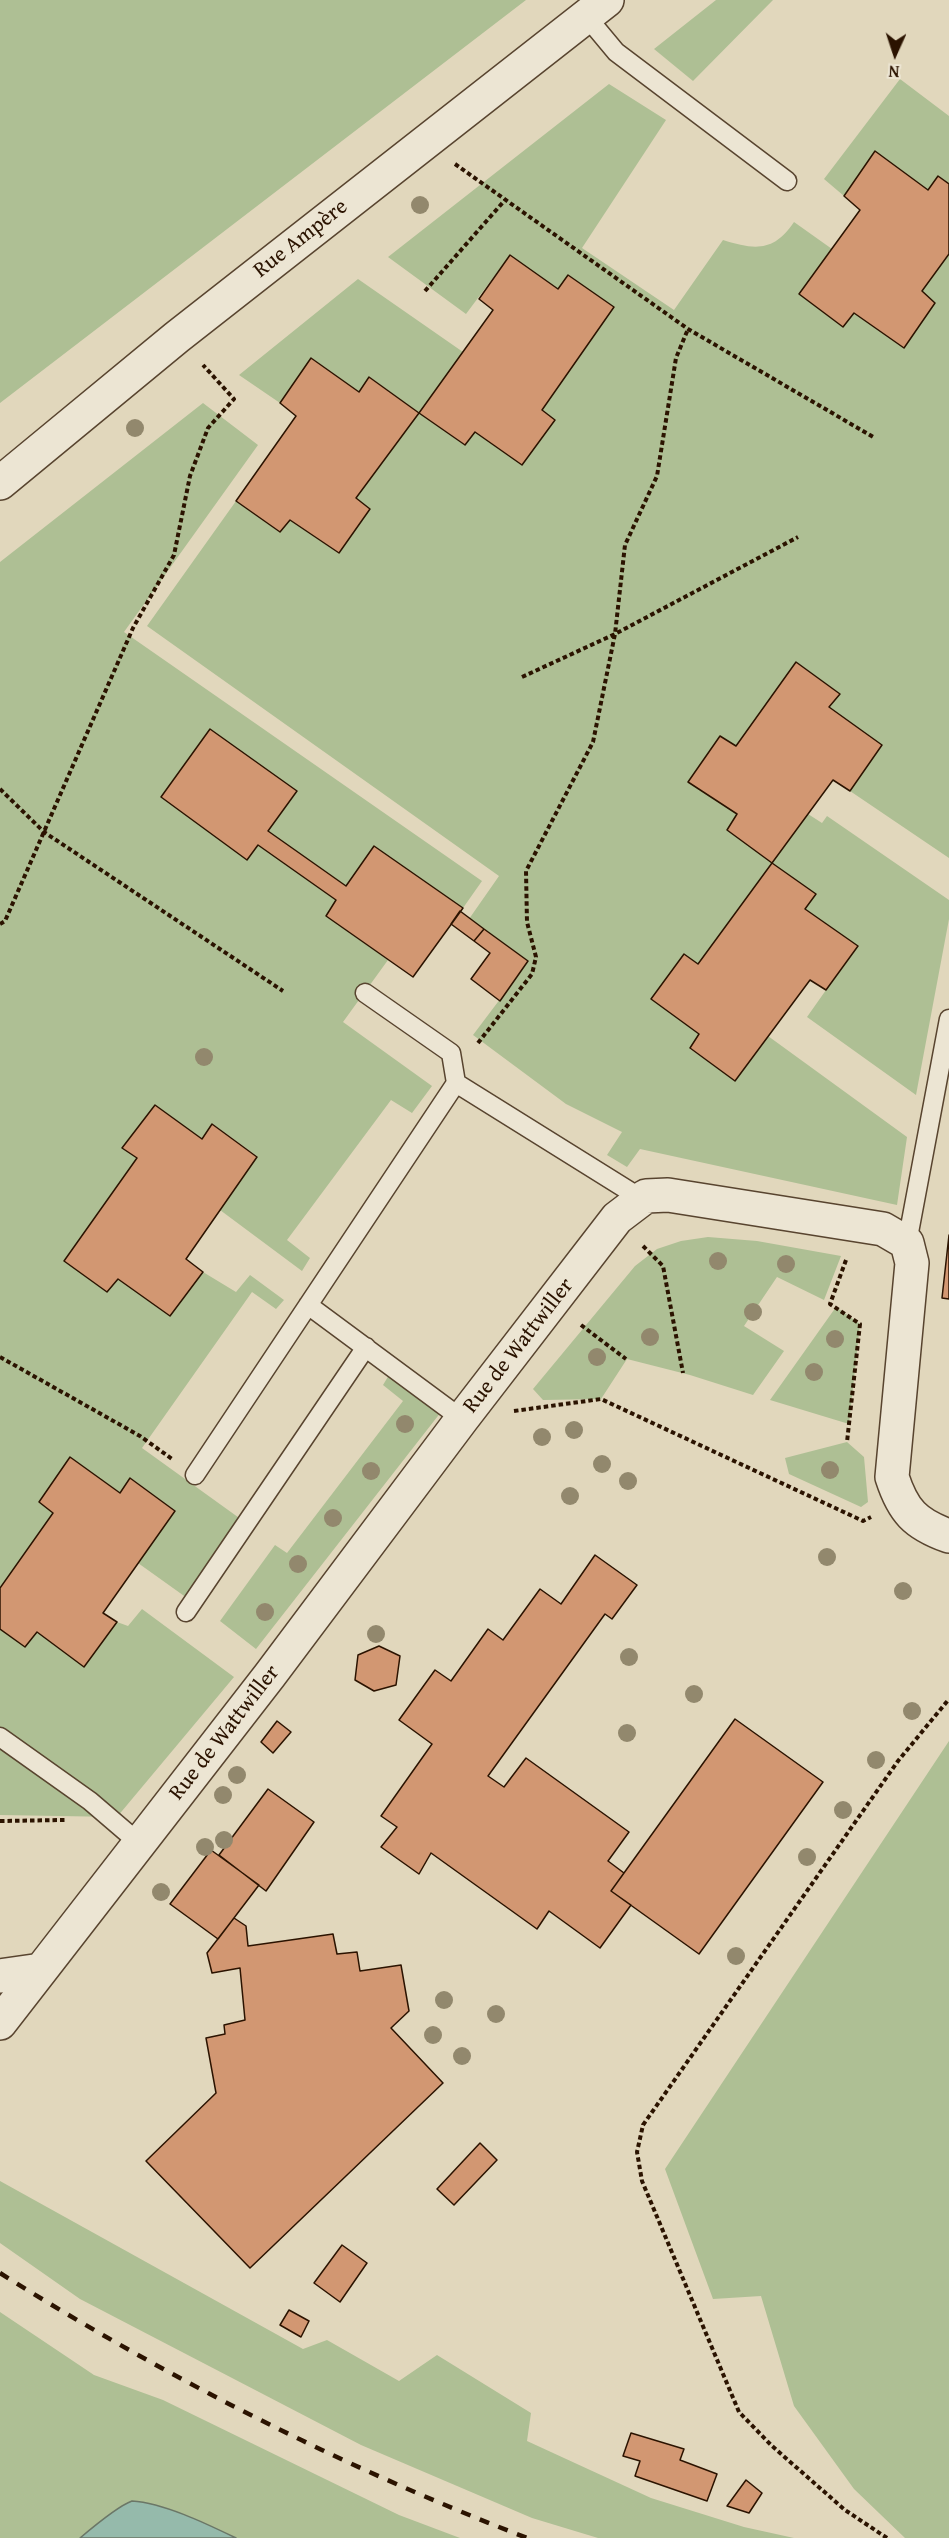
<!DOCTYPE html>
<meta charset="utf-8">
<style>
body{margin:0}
#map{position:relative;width:949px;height:2538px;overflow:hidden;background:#e1d7bc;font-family:"Gentium Book Plus",serif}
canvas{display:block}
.north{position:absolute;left:865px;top:24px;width:60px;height:60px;-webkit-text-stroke:4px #ece5d3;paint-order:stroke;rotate:183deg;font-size:16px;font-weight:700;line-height:24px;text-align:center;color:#2b1300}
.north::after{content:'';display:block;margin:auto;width:21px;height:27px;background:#2b1300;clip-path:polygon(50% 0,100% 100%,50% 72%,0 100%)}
</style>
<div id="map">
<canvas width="949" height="2538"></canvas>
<div class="north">N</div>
</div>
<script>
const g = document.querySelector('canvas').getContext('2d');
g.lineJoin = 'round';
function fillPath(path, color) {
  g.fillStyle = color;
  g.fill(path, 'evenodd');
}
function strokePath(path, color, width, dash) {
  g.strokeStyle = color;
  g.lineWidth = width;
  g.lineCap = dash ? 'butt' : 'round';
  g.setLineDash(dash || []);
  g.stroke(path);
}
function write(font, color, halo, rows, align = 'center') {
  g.font = font + ' "Gentium Book Plus",serif';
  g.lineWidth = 4.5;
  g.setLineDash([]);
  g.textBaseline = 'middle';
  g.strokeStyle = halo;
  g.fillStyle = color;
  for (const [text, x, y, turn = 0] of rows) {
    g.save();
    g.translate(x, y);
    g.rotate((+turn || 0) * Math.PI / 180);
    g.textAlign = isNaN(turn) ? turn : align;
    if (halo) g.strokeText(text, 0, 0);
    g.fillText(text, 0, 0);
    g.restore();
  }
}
const green = new Path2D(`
 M0,0H526L0,403Z
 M716,0H773L693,81L654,49Z
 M900,79L949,116V184L938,176L928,190L876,152L844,196L824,179Z
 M609,84L666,120L582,248L674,310L723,240C755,250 774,252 794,222L832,249L799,294L843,327L854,313L904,348L934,304L922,291L949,254V858L850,791L882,745L829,707L840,694L796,663L736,746L720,736L737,814L727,830L772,862L808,814L822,823L827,816L949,900V919L916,1095L807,1017L857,946L805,909L816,894L772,863L698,964L684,955L652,999L699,1034L690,1049L734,1080L768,1036L907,1137L897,1205L640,1149L627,1167L607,1155L622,1132L566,1104L473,1035L528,962L469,919L499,876L147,626L236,501L279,532L290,520L338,553L370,509L356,498L418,412L370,377L359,392L312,358L280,403L239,375L358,279L463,352L419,413L464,445L475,432L555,420L542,410L614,307L568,275L558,289L510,255L466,314L388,257Z
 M203,403L258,445L124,632L482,881L463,908L374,847L346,886L268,831L296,791L210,729L161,797L246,859L258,845L336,900L326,916L388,960L343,1022L432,1086L412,1113L391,1100L287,1240L310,1258L302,1271L220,1210L257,1156L213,1124L202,1139L155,1105L123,1148L137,1158L64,1261L107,1292L118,1279L170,1316L203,1272L236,1292L250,1275L284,1300L276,1309L252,1292L142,1448L242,1520L187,1598L138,1563L174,1510L131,1478L120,1493L70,1457L39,1502L53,1513L0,1588V562Z
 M708,1237L757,1241L841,1256L824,1300L777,1277L744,1326L784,1351L753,1395L690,1375L627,1359L601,1399L543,1400L533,1389L635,1266L657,1249L681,1241Z
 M836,1307L860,1324L849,1424L770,1400Z
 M389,1375L441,1412L256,1649L220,1621L275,1545L287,1553L403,1401L383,1385Z
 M847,1442L864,1457L868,1502L861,1507L789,1474L785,1458Z
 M142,1609L234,1677L117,1817L0,1815V1629L25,1647L37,1632L84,1667L117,1622L128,1626Z
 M949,1741V2538H905L854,2489L794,2406L761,2296L713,2299L665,2169Z
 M0,2181L303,2349L327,2340L399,2381L437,2355L531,2413L527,2441L651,2498L744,2527L794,2538H598L532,2518L361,2445L80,2299L0,2243Z
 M0,2312L94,2375L163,2400L399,2515L460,2538H0Z`);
const water = new Path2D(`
 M132,2501C164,2503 207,2524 236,2538H80C93,2527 118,2506 132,2501Z`);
const building = new Path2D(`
 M875,151L928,190L938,176L949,184V254L922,291L935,303L904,348L854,313L843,327L799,294L860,210L844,196Z
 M510,255L558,289L568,275L614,307L542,410L555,420L522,465L475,432L465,445L419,413L493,310L479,299Z
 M311,358L359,392L369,377L419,413L356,498L370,509L339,553L290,520L280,532L236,501L296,416L280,403Z
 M796,662L840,694L829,707L882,745L850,791L833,780L772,863L727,830L737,814L688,782L720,736L736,746Z
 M210,729L297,791L268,831L346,886L374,846L463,908L413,977L326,916L336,900L258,845L247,860L161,797Z
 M772,863L816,894L805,909L858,946L826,990L810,980L735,1081L690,1048L699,1034L651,999L684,954L698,964Z
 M460,911L484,929L474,941L451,924Z
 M484,929L528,961L500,1001L471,979L490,953L474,941Z
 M155,1105L202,1139L212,1124L257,1157L186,1259L203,1272L170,1316L118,1279L107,1292L64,1261L137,1158L122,1148Z
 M949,1235V1299L942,1298Z
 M70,1457L120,1493L130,1478L175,1511L103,1613L117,1622L84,1667L37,1632L25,1647L0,1629V1588L53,1513L39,1502Z
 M595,1555L637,1585L612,1619L605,1614L488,1776L504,1787L526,1758L629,1832L608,1861L624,1873L611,1891L631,1905L600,1948L549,1911L537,1929L431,1853L419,1874L381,1847L397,1827L381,1816L432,1744L399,1720L435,1670L451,1681L488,1629L503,1640L540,1589L561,1604Z
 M379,1646L400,1656L396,1685L374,1691L355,1680L358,1655Z
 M735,1719L823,1782L699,1954L611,1891Z
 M277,1721L291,1732L273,1753L261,1742Z
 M268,1789L314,1822L266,1891L219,1855Z
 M211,1850L259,1885L218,1939L170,1904Z
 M234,1918L246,1926L248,1946L333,1934L337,1954L357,1952L360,1971L401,1965L409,2011L391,2028L443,2083L250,2268L146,2161L216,2093L206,2038L225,2034L224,2025L245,2020L240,1968L212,1973L207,1953Z
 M480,2143L497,2160L454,2205L437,2189Z
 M342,2245L367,2263L340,2302L314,2283Z
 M289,2310L309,2321L301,2337L280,2325Z
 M631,2433L684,2449L680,2460L717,2474L707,2501L635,2476L640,2461L623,2456Z
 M746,2480L762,2493L749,2513L727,2506Z`);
const path = new Path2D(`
 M455,164L688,329L875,438
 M425,291L505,200
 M522,677L615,634L798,537
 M0,789L44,832L283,991
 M0,924L5,921L133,628L174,555L190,476L208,428L234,399L203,365
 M478,1043L532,974L536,957L527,922L526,871L593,742L615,634L625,545L657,476L676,358L688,329
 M643,1246L663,1266L683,1373
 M846,1260L830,1304L860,1324L847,1442
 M581,1325L626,1359
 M0,1357L140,1436L172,1459
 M514,1411L601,1399L863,1521L871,1517
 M0,1821L65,1820
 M887,2538L845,2510L772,2446L739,2412L642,2181L637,2152L643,2125L898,1761L949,1699`);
const service = new Path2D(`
 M586,16L616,52L787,181
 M365,993L451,1053L456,1083
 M907,1243L949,1019
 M308,1305L462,1419
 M195,1475L456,1083L642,1199
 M186,1612L366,1347
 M0,1737L90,1801L139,1843`);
const minor = new Path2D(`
 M0,483L177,337L607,0
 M0,1976L41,1970
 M0,2023L270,1675L462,1419L617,1218L646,1196L668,1195L883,1229L907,1243L912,1263L892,1477C903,1511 915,1524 949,1536`);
const rail = new Path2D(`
 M0,2273C167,2378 343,2467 527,2538`);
const trees = [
 [420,205],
 [135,428],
 [204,1057],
 [718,1261],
 [786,1264],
 [753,1312],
 [650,1337],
 [835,1339],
 [597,1357],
 [814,1372],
 [405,1424],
 [574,1430],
 [542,1437],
 [602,1464],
 [830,1470],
 [371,1471],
 [628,1481],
 [570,1496],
 [333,1518],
 [827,1557],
 [298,1564],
 [903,1591],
 [265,1612],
 [376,1634],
 [629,1657],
 [694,1694],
 [912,1711],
 [627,1733],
 [876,1760],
 [237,1775],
 [223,1795],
 [843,1810],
 [224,1840],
 [205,1847],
 [807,1857],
 [161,1892],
 [736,1956],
 [444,2000],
 [496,2014],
 [433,2035],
 [462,2056]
];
const streetNames = [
 ["Rue Ampère",301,239,-38],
 ["Rue de Wattwiller",519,1346,-52],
 ["Rue de Wattwiller",225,1733,-52]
];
fillPath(green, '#aebf94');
fillPath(water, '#95baab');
strokePath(water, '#6b7767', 1.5);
fillPath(building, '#d29772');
strokePath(building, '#2b1300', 1.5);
strokePath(service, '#58442f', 21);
strokePath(minor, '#58442f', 36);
strokePath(path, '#2b1300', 4, [4.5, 3]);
strokePath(service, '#ece5d3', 18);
strokePath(minor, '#ece5d3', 33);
strokePath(rail, '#2b1300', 4.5, [10, 10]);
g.fillStyle = '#92886d';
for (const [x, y] of trees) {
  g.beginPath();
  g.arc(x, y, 9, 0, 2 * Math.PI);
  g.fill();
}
write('22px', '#2b1300', '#ece5d3', streetNames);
</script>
